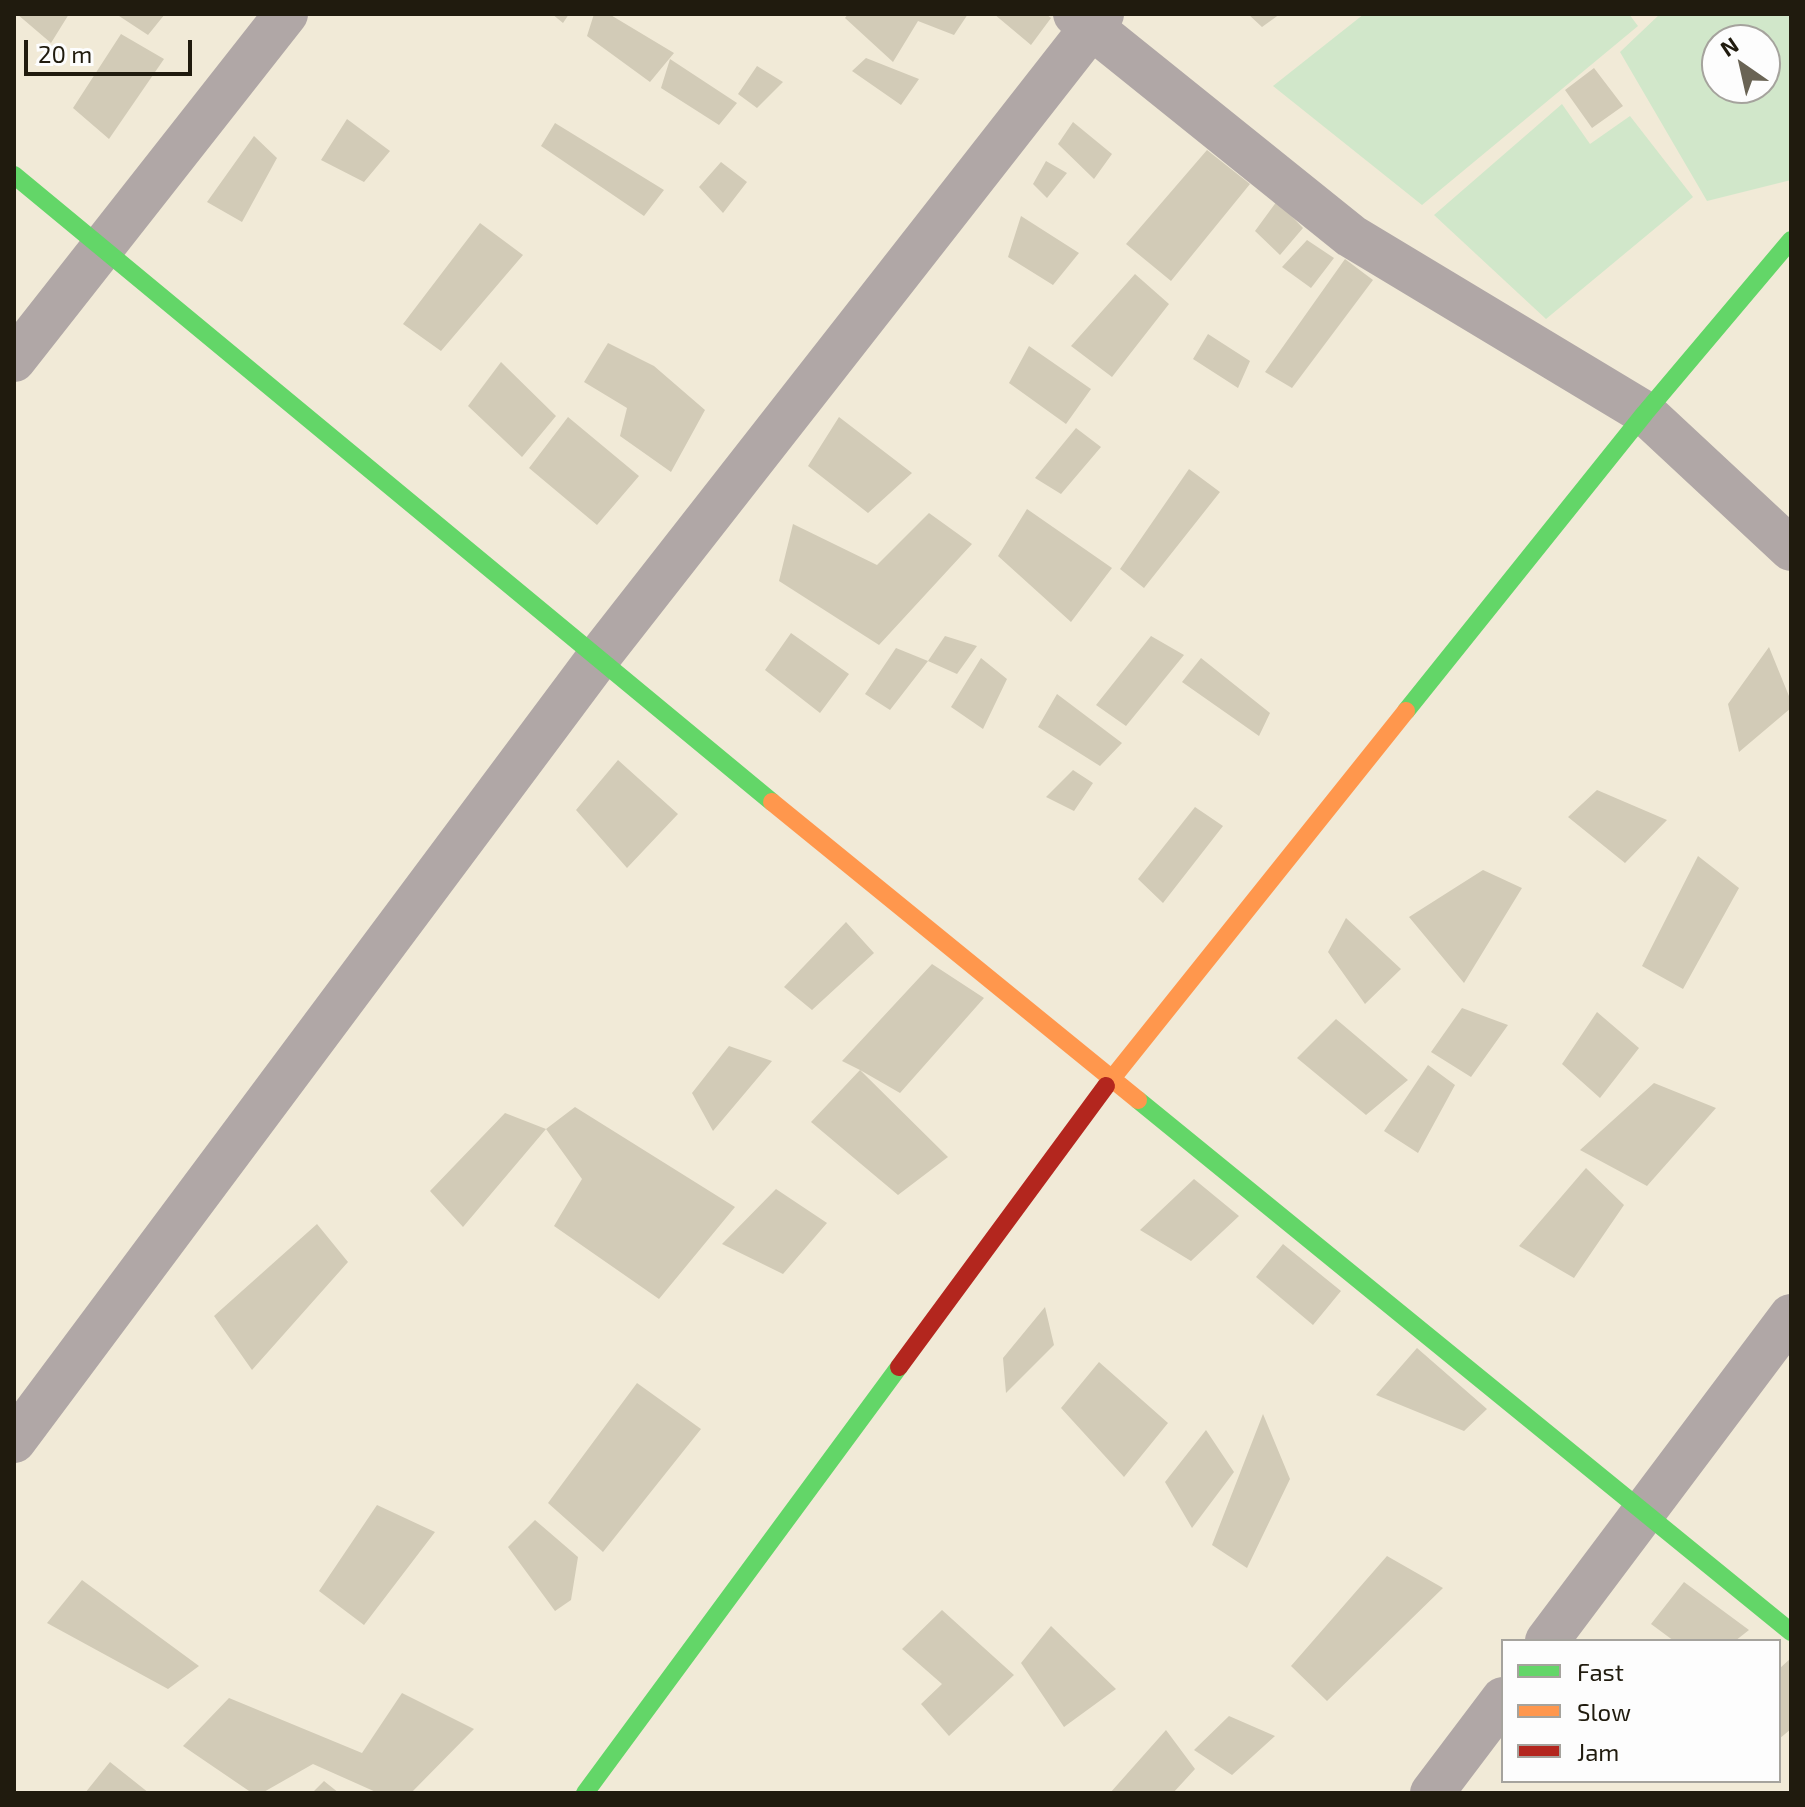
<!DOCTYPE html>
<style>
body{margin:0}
#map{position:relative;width:1805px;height:1807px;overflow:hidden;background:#f1ead7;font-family:"Exo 2",sans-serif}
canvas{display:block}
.frame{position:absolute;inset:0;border:16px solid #201b0e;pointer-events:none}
.legend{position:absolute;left:1501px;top:1639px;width:280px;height:144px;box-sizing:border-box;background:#fdfdfd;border:2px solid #a5a39d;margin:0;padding:10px 14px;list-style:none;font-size:24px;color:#201b0e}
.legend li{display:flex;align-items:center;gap:16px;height:40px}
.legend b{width:40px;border:2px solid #a5a39d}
.north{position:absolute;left:1701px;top:24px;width:80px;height:80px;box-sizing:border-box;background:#fdfdfd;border:2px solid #a5a39d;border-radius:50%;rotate:326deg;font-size:22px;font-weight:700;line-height:32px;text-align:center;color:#201b0e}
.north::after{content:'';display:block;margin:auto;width:28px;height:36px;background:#696354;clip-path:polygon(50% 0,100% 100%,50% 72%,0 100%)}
.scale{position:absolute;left:24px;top:40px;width:168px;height:36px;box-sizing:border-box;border:4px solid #201b0e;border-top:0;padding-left:10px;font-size:24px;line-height:28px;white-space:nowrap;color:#201b0e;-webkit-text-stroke:6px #fdfdfd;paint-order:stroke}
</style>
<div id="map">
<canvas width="1805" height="1807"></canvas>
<div class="frame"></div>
<ul class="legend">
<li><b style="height:10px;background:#63d668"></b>Fast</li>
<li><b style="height:10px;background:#ff974d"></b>Slow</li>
<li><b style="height:10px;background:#b3261e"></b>Jam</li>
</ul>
<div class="north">N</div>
<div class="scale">20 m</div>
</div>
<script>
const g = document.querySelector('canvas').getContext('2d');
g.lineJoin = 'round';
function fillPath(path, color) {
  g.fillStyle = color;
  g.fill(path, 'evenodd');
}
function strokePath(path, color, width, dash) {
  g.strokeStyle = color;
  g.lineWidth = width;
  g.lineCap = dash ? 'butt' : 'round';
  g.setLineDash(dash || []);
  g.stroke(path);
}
const green = new Path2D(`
 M1364,14H1629L1638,26L1422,205L1273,86Z
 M1660,14H1791V180L1707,201L1620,52ZM1717,40H1765V88H1717Z
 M1562,104L1590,144L1630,116L1693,197L1546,319L1434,215Z`);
const building = new Path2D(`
 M17,14H69L51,43Z
 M116,14H165L148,35Z
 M552,14H569L563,23Z
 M594,14H609L674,53L650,82L587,36Z
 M848,14H968L954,35L918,21L893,62L845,18Z
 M994,14H1046L1051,18L1031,45Z
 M1248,14H1280L1262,27Z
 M121,34L164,59L109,139L73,108Z
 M866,58L919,79L901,105L852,71Z
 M670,59L737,103L719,125L661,88Z
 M757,66L783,82L757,108L738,94Z
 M1594,68L1623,106L1592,128L1565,90Z
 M347,119L390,151L364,182L321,160Z
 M1073,122L1112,154L1094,179L1058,144Z
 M555,123L664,190L644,216L541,146Z
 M254,136L277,158L242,222L207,202Z
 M1207,150L1250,184L1171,281L1126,244Z
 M1046,161L1067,173L1047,198L1033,184Z
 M721,162L747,182L723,213L699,187Z
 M1277,201L1303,228L1280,255L1255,231Z
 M1021,216L1079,253L1053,285L1008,257Z
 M480,223L523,255L441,351L403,324Z
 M1307,240L1334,258L1311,288L1282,267Z
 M1345,259L1373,280L1292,388L1265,372Z
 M1135,274L1169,304L1112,377L1071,346Z
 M1208,334L1250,361L1238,388L1193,359Z
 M608,343L654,366L705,410L671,472L620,436L627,408L584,382Z
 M1029,346L1091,389L1066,424L1009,383Z
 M501,362L556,416L522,457L468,406Z
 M568,417L639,476L597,525L529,468Z
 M839,417L912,473L868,513L808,466Z
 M1076,428L1101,447L1061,494L1035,478Z
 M1189,469L1220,492L1144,588L1120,569Z
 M1027,509L1112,568L1071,622L998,556Z
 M929,513L972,544L879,645L779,581L793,524L877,565Z
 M791,633L849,674L820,713L765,670Z
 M945,636L977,646L957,674L928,661Z
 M1151,636L1184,655L1126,726L1096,705Z
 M1769,647L1791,701V708L1739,752L1728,704Z
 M896,648L928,661L890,710L865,694Z
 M981,658L1007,679L983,729L951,707Z
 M1201,658L1270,713L1259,736L1182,682Z
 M1057,694L1122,743L1100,766L1038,727Z
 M618,760L678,814L627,868L576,810Z
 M1073,770L1093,783L1074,811L1046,797Z
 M1597,790L1667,820L1625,863L1568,817Z
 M1195,807L1223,826L1163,903L1138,879Z
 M1698,856L1739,888L1683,989L1642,966Z
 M1483,870L1522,888L1464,983L1409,917Z
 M1346,918L1401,969L1365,1004L1328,952Z
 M846,922L874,953L812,1010L784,987Z
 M932,964L984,998L900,1093L860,1070L948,1157L898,1195L811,1122L860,1070L842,1061Z
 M1462,1008L1508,1025L1471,1077L1431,1052Z
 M1597,1012L1639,1048L1600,1098L1562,1064Z
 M1336,1019L1408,1080L1366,1115L1297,1058Z
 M729,1046L772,1061L713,1131L692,1093Z
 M1428,1065L1455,1085L1418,1153L1384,1131Z
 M1654,1083L1716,1108L1647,1186L1580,1150Z
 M575,1107L735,1207L659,1299L554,1226L582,1179L546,1129Z
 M505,1113L546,1129L463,1227L430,1191Z
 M1586,1168L1624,1205L1574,1278L1519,1246Z
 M1194,1179L1239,1216L1191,1261L1140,1230Z
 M776,1189L827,1223L783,1274L722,1244Z
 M317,1224L348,1262L252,1370L214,1316Z
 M1283,1244L1341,1291L1313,1325L1256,1277Z
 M1045,1307L1054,1345L1006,1393L1003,1358Z
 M1417,1348L1487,1409L1464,1431L1376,1395Z
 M1099,1362L1168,1423L1124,1477L1061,1408Z
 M637,1383L701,1429L603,1552L548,1503Z
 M1263,1414L1290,1479L1247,1568L1212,1545Z
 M1206,1430L1234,1472L1192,1528L1165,1482Z
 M377,1505L435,1532L364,1625L319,1591Z
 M535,1520L578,1557L571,1600L555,1611L508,1547Z
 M1387,1556L1443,1588L1327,1701L1291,1666Z
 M82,1580L199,1666L168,1689L47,1623Z
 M1684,1582L1749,1630L1735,1641H1674L1651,1624Z
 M942,1610L1014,1675L949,1736L921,1704L942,1684L902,1649Z
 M1051,1626L1116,1689L1064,1727L1021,1663Z
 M1791,1658V1729L1779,1739V1669Z
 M402,1693L474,1729L411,1793H378L313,1764L262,1793H252L183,1746L229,1698L362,1753Z
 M1229,1716L1275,1736L1232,1775L1194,1750Z
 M1166,1730L1195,1769L1173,1793H1110Z
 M110,1762L149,1793H85Z
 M324,1781L339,1793H312Z`);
const street = new Path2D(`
 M1075,14L1351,236L1645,413L1791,549
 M14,360L286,14
 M14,1441L598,658L1102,14
 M1547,1641L1791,1316
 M1432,1793L1503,1699`);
const fast = new Path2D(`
 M14,175L772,802
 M1406,711L1645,413L1791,240
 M1138,1100L1791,1632
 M585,1793L899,1367`);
const slow = new Path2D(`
 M772,802L1138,1100
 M1106,1086L1406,711`);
const jam = new Path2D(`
 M899,1367L1106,1086`);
fillPath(green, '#d1e7ca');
fillPath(building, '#d2cbb7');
strokePath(street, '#b0a7a6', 44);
strokePath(fast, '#63d668', 18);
strokePath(slow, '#ff974d', 18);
strokePath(jam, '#b3261e', 18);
</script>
